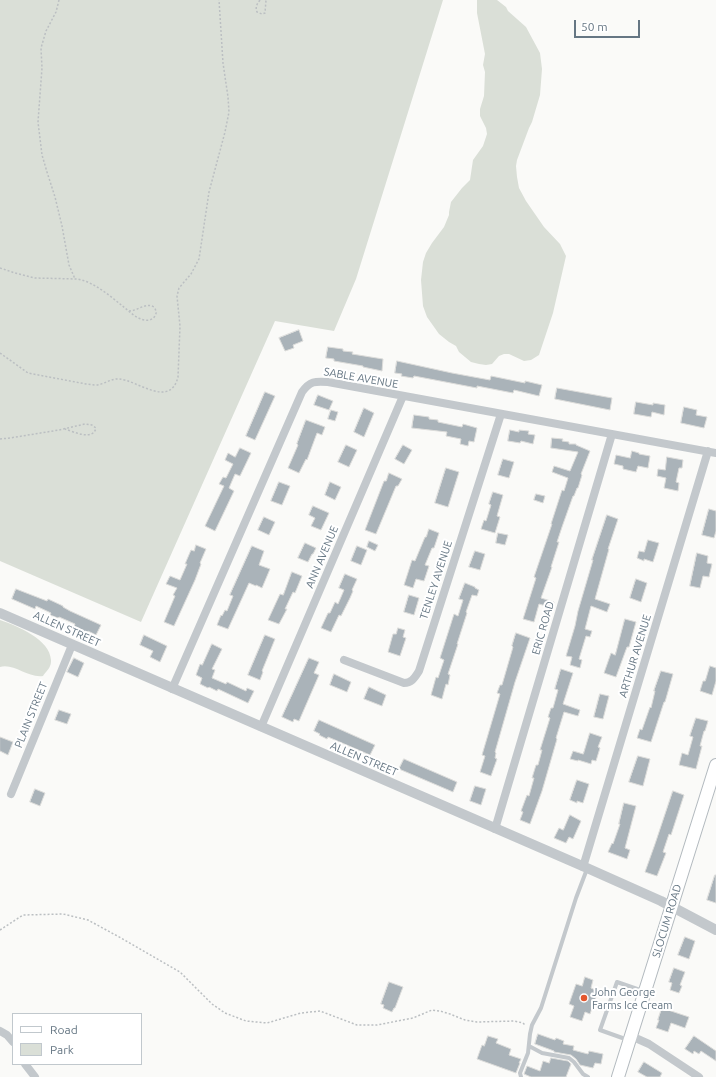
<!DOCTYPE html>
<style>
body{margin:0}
#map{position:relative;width:716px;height:1077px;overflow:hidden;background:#fafaf8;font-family:Ubuntu,sans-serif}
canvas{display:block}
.legend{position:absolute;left:12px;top:1013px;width:130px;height:52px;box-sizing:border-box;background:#fff;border:1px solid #c1c8cd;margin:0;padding:5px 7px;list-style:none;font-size:12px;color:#657683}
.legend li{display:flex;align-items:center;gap:8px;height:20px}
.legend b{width:20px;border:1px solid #c1c8cd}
.scale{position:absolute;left:574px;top:20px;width:66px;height:18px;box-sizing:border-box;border:2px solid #657683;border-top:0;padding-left:5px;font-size:12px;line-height:14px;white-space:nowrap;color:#657683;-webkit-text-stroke:3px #fff;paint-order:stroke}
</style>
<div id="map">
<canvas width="716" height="1077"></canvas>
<ul class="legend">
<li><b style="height:5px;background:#fff"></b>Road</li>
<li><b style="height:11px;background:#dadfd7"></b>Park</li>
</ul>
<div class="scale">50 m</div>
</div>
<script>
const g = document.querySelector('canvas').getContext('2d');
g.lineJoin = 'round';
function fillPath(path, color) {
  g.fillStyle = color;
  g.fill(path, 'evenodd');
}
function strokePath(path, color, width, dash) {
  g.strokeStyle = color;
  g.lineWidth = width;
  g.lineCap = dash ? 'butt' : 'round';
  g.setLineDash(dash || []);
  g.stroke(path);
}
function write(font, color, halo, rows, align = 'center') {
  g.font = font + ' Ubuntu,sans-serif';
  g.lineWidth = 4;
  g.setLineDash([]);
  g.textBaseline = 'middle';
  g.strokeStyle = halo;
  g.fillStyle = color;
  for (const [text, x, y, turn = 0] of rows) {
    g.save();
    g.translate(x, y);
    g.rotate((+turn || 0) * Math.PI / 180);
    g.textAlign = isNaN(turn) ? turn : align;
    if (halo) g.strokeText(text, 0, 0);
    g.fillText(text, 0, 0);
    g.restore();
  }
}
const green = new Path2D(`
 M0,0H443L356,279L334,331L275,321L141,622L0,561Z
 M477,0H497L506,7L508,11L526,27L540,53L542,69L540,95L532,122L529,128L517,160L516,166L517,177L519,188L526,201L544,227L560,244L566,256L553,313L539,355L531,360L524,361L509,354H504L499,356L492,364L486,365L479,364L471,362L459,352L456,346L449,342L439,334L427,317L423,306L421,280L423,262L426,253L432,243L444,227L449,215V212L451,202L462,188L470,180L473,160L483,146L487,134L486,128L480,116V109L484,96L485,72L483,65L485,54L477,13Z
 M0,620C17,626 50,639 51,660C51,662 51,664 50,666C49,669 45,673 43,676C27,678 14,663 0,667Z`);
const building = new Path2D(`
 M299,330L303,341L293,345L294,348L285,351L279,338Z
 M328,347L343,349V351L353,352L352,354L383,359L382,371L363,367V366L334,361V359L326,358Z
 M397,361L452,373L490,380L491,376L525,383V381L542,385L539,396L514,390L513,393L477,386V388L414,376L413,378L401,376L402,374L395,373Z
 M557,388L612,398L610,410L555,399Z
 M265,392L275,396L255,440L246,436Z
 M318,395L333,401L329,410L314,405Z
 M636,402L653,405V403L665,405L664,415L652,412L651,417L634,414Z
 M684,407L697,410L696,415L707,417L704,428L681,423Z
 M364,408L374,413L364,437L354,432Z
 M331,410L338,412L335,421L328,419Z
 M414,415L429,417V419L438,420V422L462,427L463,424L477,428L474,442L469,441L468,446L460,444L461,439L446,436L447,432L412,428Z
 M306,420L325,427L322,435L317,433L307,460L306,459L299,473L288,468L298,445L297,444Z
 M510,430L519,432V430L529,431L528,434L535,435L533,444L521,441L520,443L508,441Z
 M552,438L563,439L562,441L569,442V444H576V445L590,451L581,474L582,475L578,488H577L574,496H573L562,527L557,542H559L551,567H552L541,598L554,602L553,608L539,604L534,622L523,619L536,578L534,577L552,524H551L562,490L564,491L568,478L552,472L554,466L570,471L578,452L551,448Z
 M346,445L357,450L349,467L338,462Z
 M403,445L412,450L404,464L395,459Z
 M240,448L251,453L240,476L235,474L229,488L234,491L215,531L205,526L224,486L219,484L223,477L226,478L233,464L225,460L228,453L235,457Z
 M632,451L639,453V454L650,456L648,468L638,466L636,472L623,469V466L614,464L616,455L630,458Z
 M667,457L683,460L682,468H679L676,482L679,483L678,491L664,488L666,478L657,476L658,469L665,470Z
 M503,459L514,462L509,478L498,475Z
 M446,468L459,472L448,507L435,503Z
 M389,473L402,479L398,486H396L376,534L365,530L384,481H386Z
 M279,482L290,486L282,505L271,501Z
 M330,482L341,487L335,500L325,495Z
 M493,492L503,495L497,516L500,517L495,533L481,529L484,520L486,521L491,505L489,504Z
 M536,494L545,496L543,503L534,500Z
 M313,506L329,513L321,530L311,526L315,518L309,515Z
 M709,509L716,511V531L714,538L702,535Z
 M607,515L618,519L608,549H609L595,599L610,604L607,612L591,606L585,629L592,631L590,637L586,636L579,659L582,660L580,668L570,665L572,657L566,656L575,626L578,611L593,560H592Z
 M264,517L275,522L269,535L258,530Z
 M429,529L439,533L434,548H432L425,565L429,566L424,581L416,579L413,588L404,585L412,560L415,561L425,537H426Z
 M498,533L508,535L505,545L496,543Z
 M648,540L659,543L653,562L644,559V561L637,558L639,551L644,552Z
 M369,541L378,545L375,551L367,547Z
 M305,543L316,548L313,554H312L308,562L298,558Z
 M196,545L206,549L200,563L201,564L195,580L174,626L164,622L175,596L173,595L177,588L166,584L170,576L180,580L187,564H185L191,550L194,551Z
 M252,546L264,551L259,565L270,569L262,588L256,585V586L249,583L228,629L217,625L221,615L222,616L225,610L227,611L233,596L230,595Z
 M357,546L367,550L361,565L351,561Z
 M475,551L485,554L480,570L469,567Z
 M697,553L708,556L707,563L712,564L709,577L703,576L700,588L690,586Z
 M292,572L302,576L295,593L293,592L285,609H287L279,624L268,620L280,594L283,595Z
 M345,574L357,579L352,590L353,591L350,598L341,616L339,615L331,632L321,628L328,613H330L335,602L338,604L344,590L339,588Z
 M636,579L647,583L641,602L630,598Z
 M465,583L475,587V588L479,590L477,596L472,595L466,612L467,613L457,644H458L448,674L450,675L448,685L446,684L442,699L431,695L436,677L438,678L444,660L440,658L454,614L458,616L463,600L459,599Z
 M16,589L47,601L48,599L63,606V607L70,611L101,625L96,635L88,631L87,633L74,627L75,624L59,617L58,618L50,615L51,613L36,606L35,609L12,599Z
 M409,595L419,598L414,615L404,612Z
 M625,619L636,622L629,647H627L616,677L604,673L611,653L615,655Z
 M398,628L405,630L403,637L406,638L400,656L388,652L393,634H396Z
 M516,633L530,638L515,682L495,752L496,753L495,758L497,759L491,776L480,772L485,756L482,755L500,694L497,693L500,685H502L513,647L512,646Z
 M144,635L167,646L160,662L150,657L153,651L140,645Z
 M265,635L275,639L262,671L263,672L260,680L248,675Z
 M212,644L222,649L212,669L215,670L212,678L226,684L227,682L246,691L247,688L254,691L248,703L218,689L217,691L209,687L208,688L200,684L202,678L196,675L200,664L202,665Z
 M74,658L84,663L78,677L67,672Z
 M309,658L319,662L314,673L319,675L299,721L294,719L293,722L282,717Z
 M710,666L716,668V681L712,695L700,691L703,681H705Z
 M561,669L573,673L563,704L580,710L578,716L564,712L556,738L557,739L542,791L530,824L520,820L523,812L521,811L527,795L529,796L534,778H532L536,765H538L542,750H540L550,718L548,717L551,708H553L558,690L555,689Z
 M661,671L673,674L665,702H664L651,742L637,738L640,729L642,730L650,707L651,708L655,691H654Z
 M334,674L351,682L347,692L330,685Z
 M369,687L386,695L382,706L364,699Z
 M600,694L609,696L603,719L594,717Z
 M59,710L71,714L67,724L55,720Z
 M696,718L708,721L705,731H704L700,746H702L696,769L679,765L682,753L688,755L693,737L690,736Z
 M319,720L375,745L370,755L328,737L327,739L319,735L320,734L314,731Z
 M590,733L602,737L598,747L600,748L596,761L592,760L591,764L578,760V761L570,759L573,751L583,754Z
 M0,737L13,742L8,755L0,751Z
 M638,756L650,759L643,786L629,782Z
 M404,759L457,782L453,792L399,769Z
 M577,780L589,784L583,803L577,801V803L570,800Z
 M475,786L486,789L481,805L470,801Z
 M35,789L45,793L40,806L30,802Z
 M673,791L684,795L671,835L669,834L663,852L666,853L657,876L645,872L655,844Z
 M624,803L636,806L625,848L630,850L627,859L608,852L612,843L613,844L620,824H619Z
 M570,815L581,821L573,839L569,837L566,843L554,838L559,828L563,830Z
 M715,875H716V903L707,900Z
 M685,937L695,941L689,959L678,955Z
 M674,968L685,972L680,985L682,986L679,993L670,990L672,983L669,982Z
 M585,977L593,980L591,988L598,991L590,1014L585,1012L582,1021L570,1017L574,1006L569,1004L576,984L582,986Z
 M389,982L403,987L395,1008H394L392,1012L383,1008L384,1005L381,1004Z
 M662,1008L689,1017L685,1028L671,1023L668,1032L656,1028L659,1020H658Z
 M538,1034L555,1040L556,1038L564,1041L563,1044L574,1046L573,1050L588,1054L589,1051L603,1054L601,1064L595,1063L593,1068L580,1065L576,1059L571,1055L554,1052V1051L535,1044Z
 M488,1036L498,1039L496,1043L511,1049L509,1055L521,1059L519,1063H520L516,1073L477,1059L482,1045L484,1046Z
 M694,1036L716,1051V1061L701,1051L699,1054L694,1051L693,1054L685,1049Z
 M551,1058L568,1061L571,1064L566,1077H531L524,1074L527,1066L540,1071L543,1061L549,1063Z
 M644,1062L662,1073L660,1077H647L638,1072Z`);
const path = new Path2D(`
 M59,0L56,12L46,31L41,48L42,68L38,122L42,155L47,172L55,197L62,226L69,265L75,279
 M260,0C257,4 255,7 257,12L262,14L265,13L266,0
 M0,268L15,273L35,278L77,279C95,282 111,297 125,308C130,312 135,317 141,319C145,321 152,321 155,316C157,313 156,310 154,307C145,302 138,311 129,311
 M0,353L28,373L86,384C89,384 92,385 95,385C104,385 111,378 119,379C137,380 170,409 178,377L180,326L177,296L179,288L191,274L199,259L209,192L225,132L229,112L228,97L223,63L219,0
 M0,439L10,438L59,430L85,424L92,425L96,428C93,441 74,432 65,429
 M0,930L23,915L63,914L88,920L121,938L180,972L212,1004L225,1013L246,1021L267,1023L301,1013L320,1011L357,1025H377L413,1018L432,1010L440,1011L450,1014L465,1020L477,1022L514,1021L523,1023L525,1025`);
const service = new Path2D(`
 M628,1040L600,1030L617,982L643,991
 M529,1046L542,1053L569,1058L574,1062L583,1074L588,1077
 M521,1077L520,1073L528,1053L530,1034L532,1025L541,1008L576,898L587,869`);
const minor = new Path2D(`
 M344,660L404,683C412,683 415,677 419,671L501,414
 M172,689L302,392C310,381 315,381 328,382L716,453
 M261,727L403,396
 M11,794L72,645
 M495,829L612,434
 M583,867L708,451
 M0,1031L7,1035L13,1042
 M631,1036L649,1044L699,1077
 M25,1064L35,1077`);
const tertiary = new Path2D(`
 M0,613L587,868L661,901L716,930`);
const secondary = new Path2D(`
 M618,1077L716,765`);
const markers = [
 [584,998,4,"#e4572e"]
];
const streetNames = [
 ["SABLE AVENUE",361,378,10],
 ["ANN AVENUE",322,557,-67],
 ["TENLEY AVENUE",436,580,-72],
 ["ERIC ROAD",543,628,-74],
 ["ALLEN STREET",67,629,24],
 ["ARTHUR AVENUE",635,656,-73],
 ["PLAIN STREET",31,715,-68],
 ["ALLEN STREET",364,759,23],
 ["SLOCUM ROAD",667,921,-73]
];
const poiNames = [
 ["John George",592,992],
 ["Farms Ice Cream",592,1005]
];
fillPath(green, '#dadfd7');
fillPath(building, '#aab3b9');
strokePath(building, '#dcdcda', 1);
strokePath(secondary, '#b3babf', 14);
strokePath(path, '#bbbfc2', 1.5, [2, 2]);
strokePath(service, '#c3c8cc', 4);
strokePath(minor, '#c3c8cc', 8);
strokePath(tertiary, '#c3c8cc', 10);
strokePath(secondary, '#fff', 12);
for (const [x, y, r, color] of markers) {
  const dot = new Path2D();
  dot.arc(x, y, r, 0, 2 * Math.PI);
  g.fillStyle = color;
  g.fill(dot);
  strokePath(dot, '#fff', 1.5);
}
write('11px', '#657683', '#fff', streetNames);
write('11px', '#657683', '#fff', poiNames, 'left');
</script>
